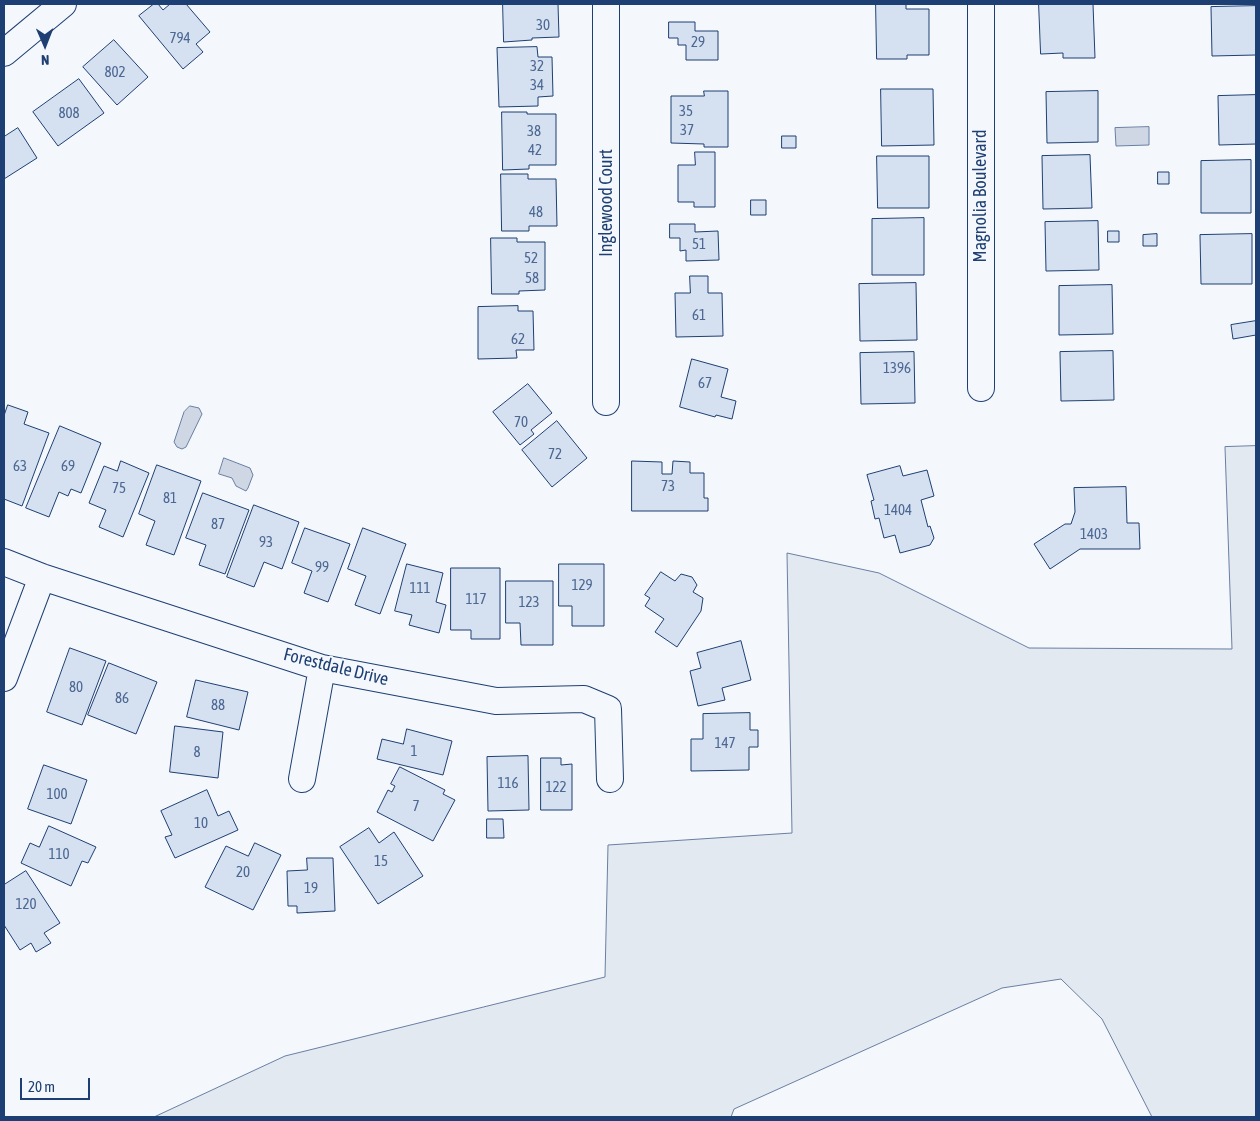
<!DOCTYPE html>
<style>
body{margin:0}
#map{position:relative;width:1260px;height:1121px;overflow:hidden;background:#f4f7fb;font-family:"Asap Condensed",sans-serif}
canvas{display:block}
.frame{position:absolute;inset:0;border:5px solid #1d3f73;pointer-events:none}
.north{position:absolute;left:20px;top:20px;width:50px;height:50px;-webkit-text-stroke:4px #f4f7fb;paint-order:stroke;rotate:179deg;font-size:14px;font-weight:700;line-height:20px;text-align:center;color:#1d3f73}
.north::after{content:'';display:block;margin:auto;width:18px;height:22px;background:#1d3f73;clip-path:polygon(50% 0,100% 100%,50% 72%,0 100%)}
.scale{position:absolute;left:20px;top:1078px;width:70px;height:22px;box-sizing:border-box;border:2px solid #1d3f73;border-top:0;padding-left:6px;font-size:15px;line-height:18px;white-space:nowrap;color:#1d3f73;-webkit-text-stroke:4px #f4f7fb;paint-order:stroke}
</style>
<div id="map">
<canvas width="1260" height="1121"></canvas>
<div class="frame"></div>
<div class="north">N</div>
<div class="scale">20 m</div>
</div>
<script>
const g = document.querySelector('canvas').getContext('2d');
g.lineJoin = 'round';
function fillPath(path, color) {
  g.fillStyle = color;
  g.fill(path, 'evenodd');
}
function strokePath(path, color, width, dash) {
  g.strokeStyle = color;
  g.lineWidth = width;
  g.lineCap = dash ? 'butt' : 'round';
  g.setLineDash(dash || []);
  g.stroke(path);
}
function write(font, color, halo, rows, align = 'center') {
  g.font = font + ' "Asap Condensed",sans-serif';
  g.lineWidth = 4;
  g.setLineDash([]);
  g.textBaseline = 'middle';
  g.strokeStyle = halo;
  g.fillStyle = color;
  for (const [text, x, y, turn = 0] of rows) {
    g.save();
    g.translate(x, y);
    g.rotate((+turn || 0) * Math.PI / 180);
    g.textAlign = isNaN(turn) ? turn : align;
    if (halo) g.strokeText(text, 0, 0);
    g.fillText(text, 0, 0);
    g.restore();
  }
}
const green = new Path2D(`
 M1256,446V1117H1152L1102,1019L1061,979L1002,988L734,1109L731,1117H154L285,1056L605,977L608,845L792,833L787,553L879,573L1029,648L1232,649L1225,447Z`);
const water = new Path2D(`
 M1149,127V145L1116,146L1115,128Z
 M190,406L199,408L202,414L186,447L182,449L177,447L174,442L184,412Z
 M224,458L250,468L253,475L248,488L246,491L236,486L232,478L219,474Z`);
const building = new Path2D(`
 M154,4H158L163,10L170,4H186L210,32L196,44L203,52L183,69L139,16Z
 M503,4H558L559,37L532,38V40L504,42Z
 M876,4H906V9H929V55H907V59H877Z
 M1039,4H1093L1095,58H1063V53L1041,54Z
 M1256,6V55L1212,56L1211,7Z
 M669,22H695V31H718V60H686V45H678V38H669Z
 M114,40L148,77L117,105L83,67Z
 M537,47L538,57H552L553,96L538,97V106L499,107L497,48Z
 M79,79L104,113L58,146L33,112Z
 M881,89H933L934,145L882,146Z
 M704,91H728V147H704V144L671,143V96H704Z
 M1098,91V142L1047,143L1046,92Z
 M1256,95V144L1219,145L1218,96Z
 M502,112H527V114H556V165H529V169L503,170Z
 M18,128L37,158L4,179V137Z
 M782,136H796V148H782Z
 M695,152H715V207H694V202H678V165H695Z
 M1090,155L1092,208L1043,209L1042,156Z
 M877,156H929V208H878Z
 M1251,160V213H1201V161Z
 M1158,172H1169V184H1158Z
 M501,174H528V179H556L557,226H529V231H502Z
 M751,200H766V215H751Z
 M924,218V275H872V219Z
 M1098,221L1099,270L1046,271L1045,222Z
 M670,224H695V232L718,231L719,260L686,261V250L680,251V238H670Z
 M1108,231H1119V242H1108Z
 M1157,234V246H1143V235Z
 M1252,234V284H1201L1200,235Z
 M491,238H517V242H545V290L519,291V294H492Z
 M690,276H708V293H722L723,336L676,337L675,293H690Z
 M916,283L917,340L860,341L859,284Z
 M1112,285L1113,334L1059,335V286Z
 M518,306V311H533L534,350H516L517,358L478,359V307Z
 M1256,321V335L1233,339L1231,325Z
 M1113,351L1114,400L1061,401L1060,352Z
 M914,352L915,403L861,404L860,353Z
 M692,359L728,369L721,397L736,401L732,419L716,415L715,417L680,407Z
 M528,384L552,413L531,430L534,434L520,445L493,412Z
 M8,405L28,412L24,424L49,433L22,506L4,499V416Z
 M557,421L587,458L552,487L522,450Z
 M60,426L101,443L81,493L71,489L68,496L59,492L49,517L26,508Z
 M121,461L149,473L123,537L99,527L106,510L89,503L104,466L117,471Z
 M632,461L662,462V474H672L673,461L690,462V473H704V498H708V511H632Z
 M157,465L201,481L174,555L146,545L155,521L139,514Z
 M900,466L903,476L927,470L934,496L921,500L928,527L930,526L934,538L930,545L900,553L895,535L884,538L879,518L875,519L871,501L874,500L867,475Z
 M1126,487L1127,523H1139L1140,549H1080L1050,569L1034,544L1065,524H1071L1075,512L1074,488Z
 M203,493L249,510L225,574L199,565L206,545L186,538Z
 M254,505L299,522L282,569L264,562L254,587L227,577Z
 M305,528L350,544L328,602L304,593L312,571L292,563Z
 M363,528L406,544L380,614L355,605L366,576L348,569Z
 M407,564L443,573L436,602L446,605L439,633L409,625L412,615L395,611Z
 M559,564H604V626H572V606H559Z
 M451,568H500V639H471V630H451Z
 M661,572L675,581L681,574L692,577L697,585L693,592L703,598L701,611L677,647L655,632L664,619L645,606L650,598L645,595Z
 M506,581H553V645H521L520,623H506Z
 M741,641L751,680L722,688L725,700L698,706L690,671L701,668L697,653Z
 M70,648L106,661L82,725L47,712Z
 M109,663L157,682L136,734L88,715Z
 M196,680L248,692L239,730L187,717Z
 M750,713V730H758V747H749V770L691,771V739H703V714Z
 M175,726L223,732L218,778L170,772Z
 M407,729L452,741L443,775L377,759L382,739L403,744Z
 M528,756L529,810L488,811L487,757Z
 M541,758H561V765L572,764V810H541Z
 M44,765L87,780L71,824L28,809Z
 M400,767L445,790L443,794L455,800L433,841L377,812L388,790L392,792L395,786L391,784Z
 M207,790L218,816L229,811L238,830L175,858L165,837L172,835L161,811Z
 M487,819H503L504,838H487Z
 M49,826L96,847L88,863L82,861L71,886L21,863L30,843L39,847Z
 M369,828L379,843L394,832L423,876L378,904L340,847Z
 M255,843L281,855L253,910L205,887L226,846L248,856Z
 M307,858H333L335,911L297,913V906H288L287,871L307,870Z
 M26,871L60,923L44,933L51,943L36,952L31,943L20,950L4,925V885Z`);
const minor = new Path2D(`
 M606,4V402
 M981,4V388
 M4,53L63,4
 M4,562L42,577L322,668L496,701L584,699L608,709L610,779
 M4,678L42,577
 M302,779L322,668`);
const numberNames = [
 ["30",543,25],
 ["794",180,38],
 ["29",698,42],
 ["32",537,66],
 ["802",115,72],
 ["34",537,85],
 ["35",686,111],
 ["808",69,113],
 ["37",687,130],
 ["38",534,131],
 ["42",535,150],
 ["48",536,212],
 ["51",699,244],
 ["52",531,258],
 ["58",532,278],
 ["61",699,315],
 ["62",518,339],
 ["1396",897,368],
 ["67",705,383],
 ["70",521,422],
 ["72",555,454],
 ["63",20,466],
 ["69",68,466],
 ["73",668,486],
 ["75",119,488],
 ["81",170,498],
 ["1404",898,510],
 ["87",218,524],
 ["1403",1094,534],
 ["93",266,542],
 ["99",322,567],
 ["129",582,585],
 ["111",420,588],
 ["117",476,599],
 ["123",529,602],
 ["80",76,687],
 ["86",122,698],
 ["88",218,705],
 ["147",725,743],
 ["1",414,751],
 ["8",197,752],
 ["116",508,783],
 ["122",556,787],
 ["100",57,794],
 ["7",416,806],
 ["10",201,823],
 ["110",59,854],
 ["15",381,861],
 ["20",243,872],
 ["19",311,888],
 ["120",26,904]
];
const streetNames = [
 ["Magnolia Boulevard",980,196,-90],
 ["Inglewood Court",606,203,-90],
 ["Forestdale Drive",336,667,14]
];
fillPath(green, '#e3e9f0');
strokePath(green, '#687fa3', 1);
fillPath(water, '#cfd7e4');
strokePath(water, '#687fa3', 1);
fillPath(building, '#d5e0f0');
strokePath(building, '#1d3f73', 1);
strokePath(minor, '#1d3f73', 28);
strokePath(minor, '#f4f7fb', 26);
write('15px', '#4b6792', null, numberNames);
write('18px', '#1d3f73', '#f4f7fb', streetNames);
</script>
